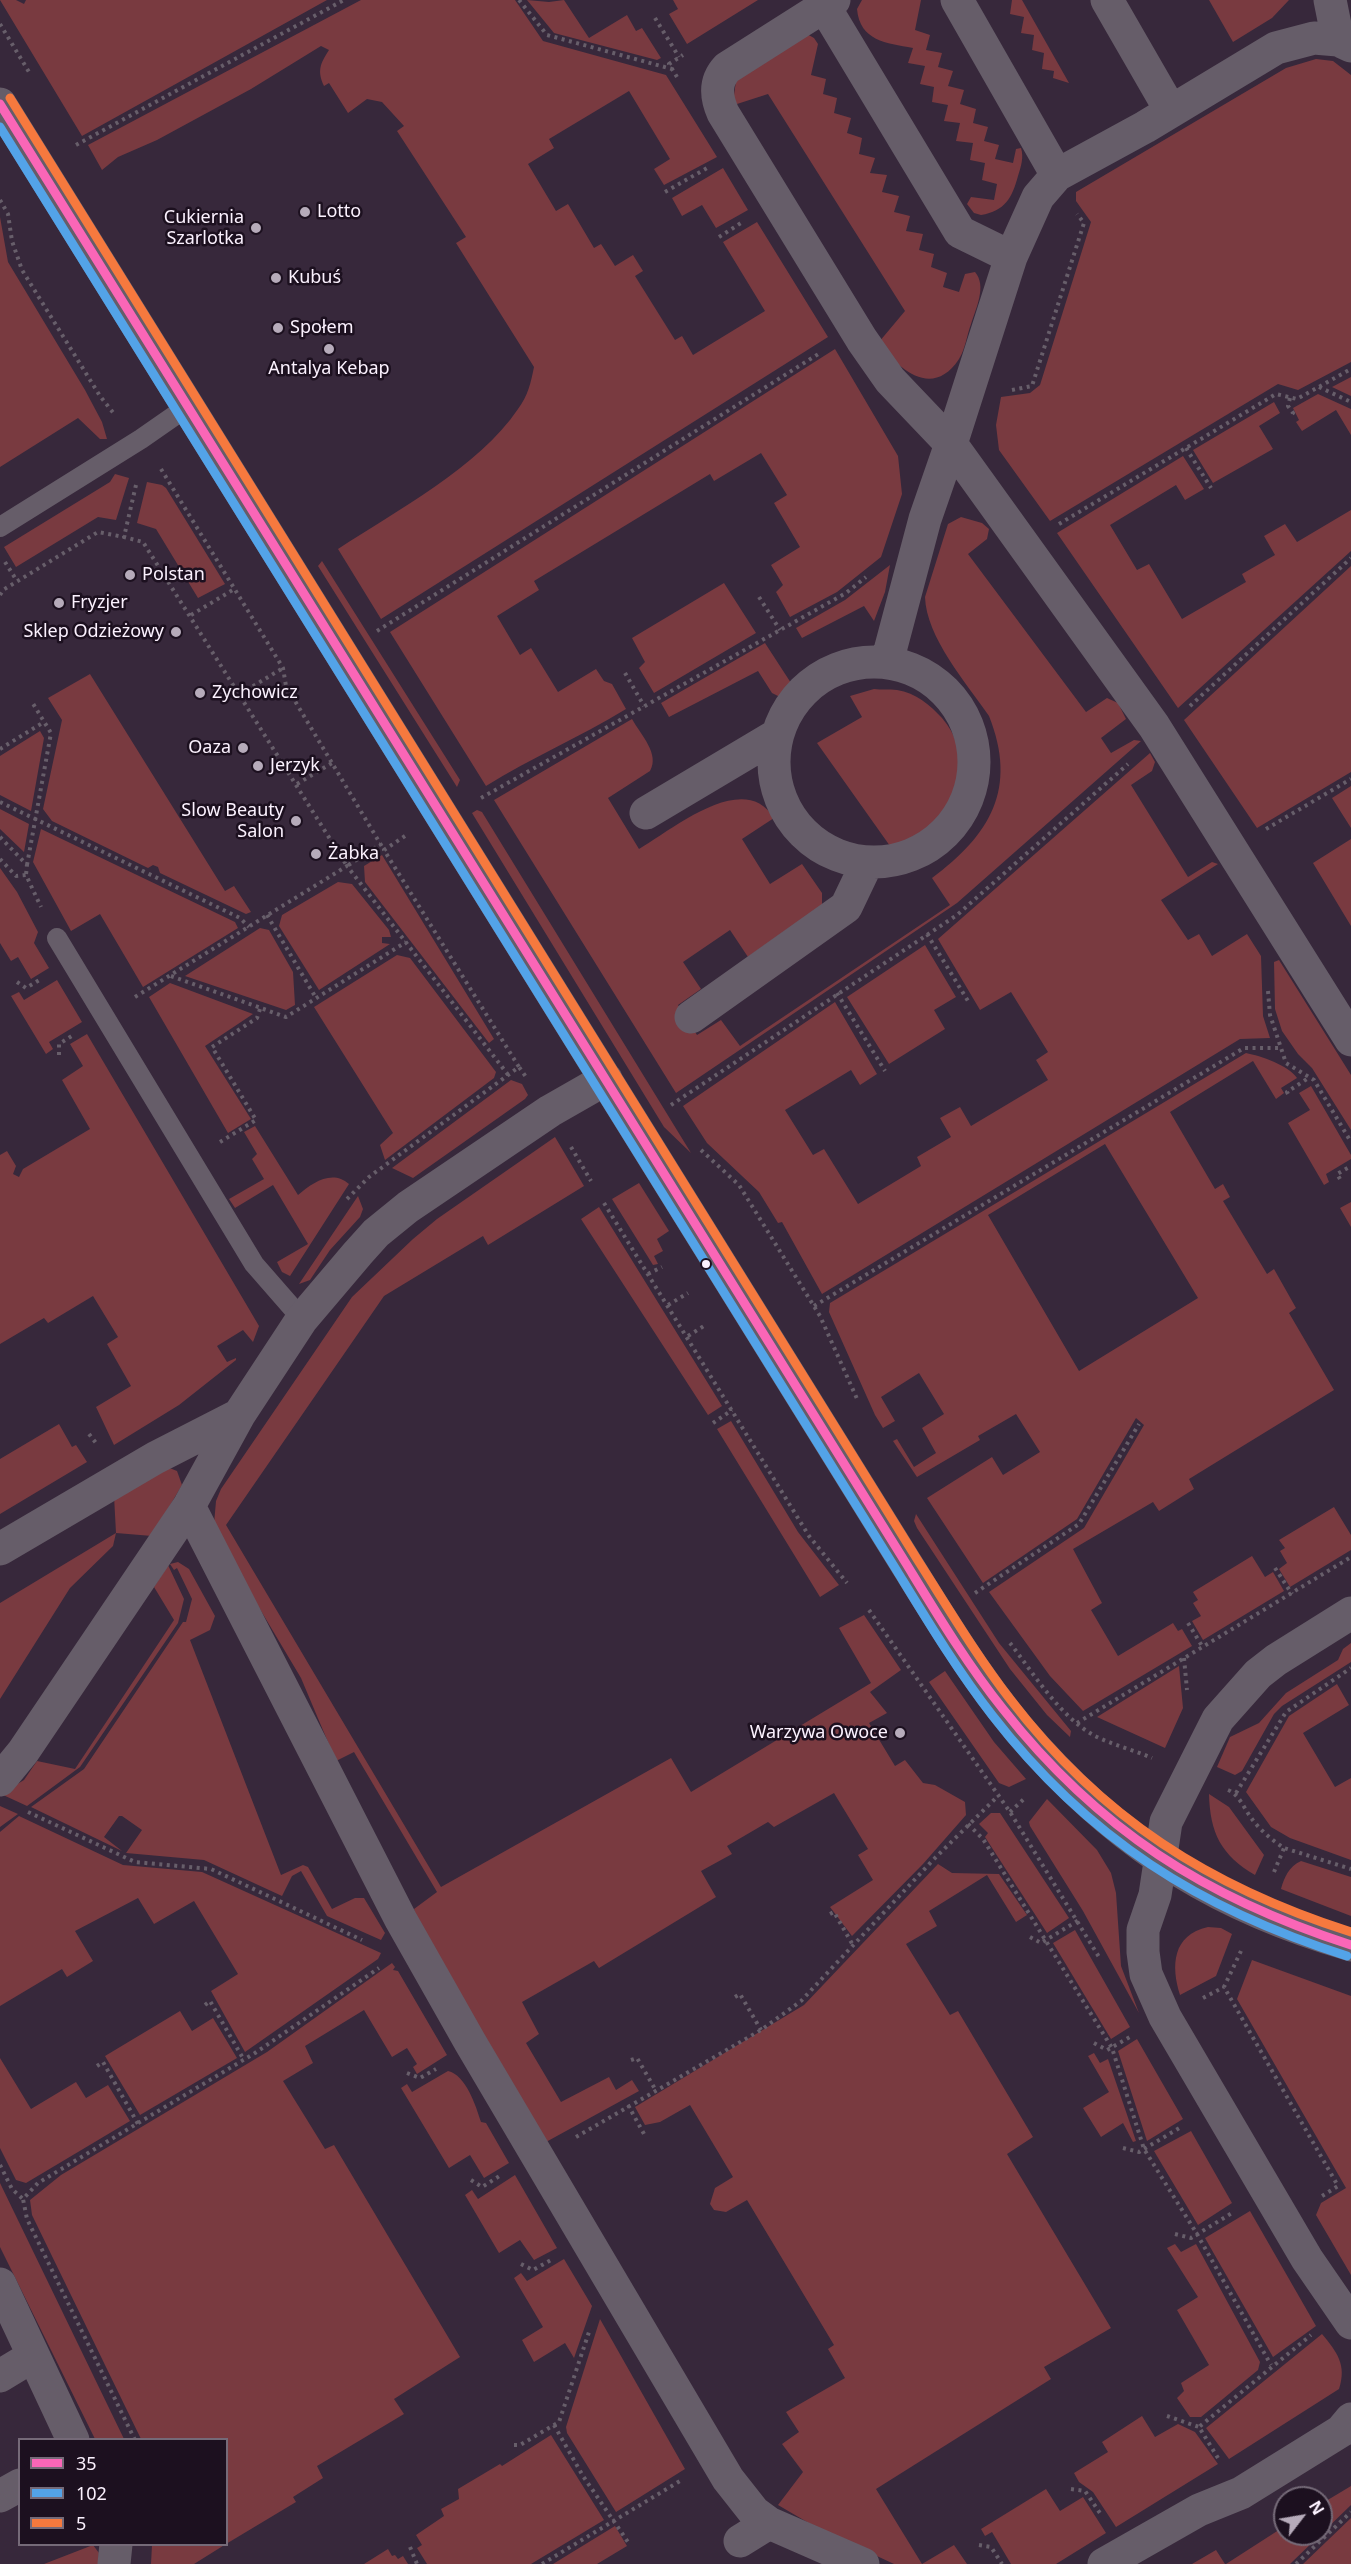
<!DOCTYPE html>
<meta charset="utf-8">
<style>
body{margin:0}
#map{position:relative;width:1351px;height:2564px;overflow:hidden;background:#37283b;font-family:"Noto Sans",sans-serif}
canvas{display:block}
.legend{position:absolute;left:18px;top:2438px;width:210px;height:108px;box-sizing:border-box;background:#1c101f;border:2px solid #756a78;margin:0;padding:8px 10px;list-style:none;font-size:18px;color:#fbf1fe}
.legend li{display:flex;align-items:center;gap:12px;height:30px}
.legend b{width:30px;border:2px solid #756a78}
.north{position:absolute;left:1273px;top:2486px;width:60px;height:60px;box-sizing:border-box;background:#1c101f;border:2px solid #756a78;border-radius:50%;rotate:59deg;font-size:16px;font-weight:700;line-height:24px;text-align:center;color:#fbf1fe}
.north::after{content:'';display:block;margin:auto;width:21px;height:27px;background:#b6abba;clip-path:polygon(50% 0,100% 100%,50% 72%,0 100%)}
</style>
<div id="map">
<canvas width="1351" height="2564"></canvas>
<ul class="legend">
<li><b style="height:8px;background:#fa66b7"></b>35</li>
<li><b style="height:8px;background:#53a3e8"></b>102</li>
<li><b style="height:8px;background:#f6793e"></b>5</li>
</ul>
<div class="north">N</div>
</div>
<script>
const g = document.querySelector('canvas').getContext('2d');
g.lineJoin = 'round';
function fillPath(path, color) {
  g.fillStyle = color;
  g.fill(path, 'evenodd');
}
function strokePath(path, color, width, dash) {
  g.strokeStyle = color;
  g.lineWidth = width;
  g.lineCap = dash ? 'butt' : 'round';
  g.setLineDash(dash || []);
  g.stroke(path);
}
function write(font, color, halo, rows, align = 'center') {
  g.font = font + ' "Noto Sans",sans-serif';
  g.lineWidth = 5;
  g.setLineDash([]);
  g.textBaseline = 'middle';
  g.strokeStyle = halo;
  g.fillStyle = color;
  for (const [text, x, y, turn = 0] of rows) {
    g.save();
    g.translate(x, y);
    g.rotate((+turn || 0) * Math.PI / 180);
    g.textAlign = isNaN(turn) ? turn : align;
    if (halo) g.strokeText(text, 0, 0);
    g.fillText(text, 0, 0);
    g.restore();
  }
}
const green = new Path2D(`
 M0,0H16L24,4L26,0H327L82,136Z
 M361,0H515L543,41L666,75L717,157L664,185L654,169L670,159L629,91L549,139L554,148L528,164L556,211L568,204L594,248L601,244L615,266L633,255L643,271L635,276L675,340L682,336L693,355L765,311L723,242L757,222L828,337L381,619L338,549C396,511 479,467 518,409C528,396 531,382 534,367L456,243L466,237L397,131L404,126L382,102L367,99L348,113L329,83L324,86C317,71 320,64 329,50L321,46L251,89L157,140L118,157L102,170L88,145Z
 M527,0L549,2L564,0L589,38L627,15L636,31L642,28L661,58L657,60L554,33Z
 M673,0H758L687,44L669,14L678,9Z
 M862,0H921L915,30L930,35L926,50L942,53L938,67L953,71L948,86L964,90L960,104L976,109L973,123L988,127L984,141L999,145L995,159L1013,163L1016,149L1021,148C1024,157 1021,167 1018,176C1012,198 1005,211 981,215L974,213L967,204L971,197L994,200L997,184L982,180L985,163L970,160L973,143L956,141L960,123L944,121L948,105L932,102L934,87L920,84L925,66L908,63L913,48C886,43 860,41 857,9Z
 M1012,0H1022L1069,83L1053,78L1054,71L1042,69L1044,53L1032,50L1034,35L1021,33L1024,17L1010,14Z
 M1209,0H1289L1272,18L1233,42Z
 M805,33L814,38L818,44L811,75L826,79L823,94L837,98L834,113L851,118L847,133L862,138L859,154L875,158L870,173L887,175L882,192L899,196L894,212L910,216L906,231L923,234L919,250L934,254L931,267L947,273L943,287L959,292L965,274L975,272C987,286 976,308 971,324C967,335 965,350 959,359C933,399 898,370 879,342L905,311L768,94L737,104L733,102L736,81Z
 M1316,59L1333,61L1351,75V362L1298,390L1278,384L1050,521L999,450L996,425L1001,397L1030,393L1040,385L1091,222L1076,201V192L1286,68Z
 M723,168L748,210L716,228L702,205L682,216L672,198Z
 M0,217L8,262L85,390L102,422L107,439H100L78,418L0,467Z
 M835,349L898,456L902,494L881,557L837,592L790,617L776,592L783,585L771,565L800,547L774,503L787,495L761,453L714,481L710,474L534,581L539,590L497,616L520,655L531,648L558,692L596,669L604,681L612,684L626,709C580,737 531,758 486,786L390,632Z
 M1351,377V396L1332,387Z
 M1318,394L1351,409V435L1336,410L1302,431L1296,422L1299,420L1293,408Z
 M1274,402L1280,413L1259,426L1273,449L1213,483L1193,450Z
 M1183,456L1204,489L1185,500L1176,485L1110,525L1137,570L1149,564L1182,619L1246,582L1242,574L1275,555L1264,536L1285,524L1297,542L1351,510V551L1178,708L1057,533Z
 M115,474L129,478L116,520L98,517L16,567L4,547L110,482Z
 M147,482L162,485L166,488L225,584L198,598L156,529L137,523Z
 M961,517L982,523L989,529L987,539L968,554L1086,712L1107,698L1118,703L1126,719L1101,738L1111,753L1134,740L1141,741L957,903L676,1093L494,800L632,719C641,735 660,754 650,771L608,798L639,849C673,829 744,769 774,818L742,839L770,884L802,864L822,893V905L748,957L730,930L683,962L701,989L678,1005L697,1035L721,1020L740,1046L950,905L932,878C990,835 1018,789 989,716C967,684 926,637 925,597L948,524Z
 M322,561L460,780L457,787L318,566Z
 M890,565L885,592L874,621L864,606L802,638L796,628L845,600Z
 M1351,566V772L1257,828L1184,720Z
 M724,583L756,633L654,693L639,668L645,662L632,638Z
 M765,643L791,683L789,691L780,697L772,693L758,671L669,717L661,703Z
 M90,674L225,891L234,886L251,912L246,914L160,873L158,867L153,865L148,868L52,821L43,809L62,720L48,698Z
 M874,689C881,690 889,689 897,690C916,693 930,705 942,718C970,750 967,802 932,828C919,838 906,842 890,846L817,743L862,717L850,696Z
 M40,731L44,738L31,811L0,795V756Z
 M1150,753L1155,762L1152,771L1131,785L1188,877L1212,862L1218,864L1161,900L1188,940L1199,934L1212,956L1247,934L1261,956L1263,1016L1270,1038L1240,1039L822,1294L782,1222L778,1223L759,1192L707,1143L683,1106L835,1002L877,1074L860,1085L851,1070L785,1110L813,1155L824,1149L858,1204L921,1166L917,1157L951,1137L940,1118L960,1107L971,1126L1048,1080L1036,1060L1048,1052L1011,992L980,1010L938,939Z
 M1351,786V828L1332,798Z
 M0,809L29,824L24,852L0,829Z
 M477,810L482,812L691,1153L664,1127L472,813Z
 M41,829L235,922L238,928L143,987L100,914L71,931L33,862Z
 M1351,839V926L1313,863Z
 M382,855L494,1039L489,1043L365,882L364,866Z
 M0,868L17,892L38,932L34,943L49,968L31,979L18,957L11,961L0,943Z
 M338,882L352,884L389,930L391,937H382V943L390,944L319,990L279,926L282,915Z
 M260,928L269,930L293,972L295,1005L286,1010L185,976Z
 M925,945L956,997L934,1010L945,1029L889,1064L847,997Z
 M397,955L410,958L496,1072L494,1078L385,1160L380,1145L393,1133L314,1007Z
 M1279,960L1351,1075V1130L1312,1068L1298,1054L1282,1031L1275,1009L1274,962Z
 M57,980L82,1022L49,1042L53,1049L46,1054L11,996L19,992L24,1000Z
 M170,983L253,1014L205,1046L251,1119L228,1133L149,997Z
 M87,1034L259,1326L253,1342L243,1330L217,1346L227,1362L236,1358V1360L179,1405L114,1445L96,1407L131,1386L107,1344L118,1337L93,1296L48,1323L44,1318L0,1344V1155L7,1151L16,1166L13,1174L19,1177L23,1169L90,1129L62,1080L83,1066L70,1044Z
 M1246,1053C1261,1056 1288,1065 1297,1078L1281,1088L1284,1093L1276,1099L1253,1061L1170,1112L1215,1189L1223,1184L1230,1197L1223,1201L1267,1274L1274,1269L1296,1308L1289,1313L1334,1390L1189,1479L1194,1489L1159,1511L1153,1502L1073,1549L1102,1603L1091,1610L1118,1656L1173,1623L1178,1631L1182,1629L1192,1646L1083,1711L1050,1676L989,1592L1084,1528L1144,1425L1136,1418L1077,1519L983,1583L927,1498L992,1457L1003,1475L1040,1452L1016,1414L978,1436L980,1440L917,1477L893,1441L897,1439L914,1467L936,1453L922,1428L944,1414L919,1373L881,1397L895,1421L883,1428L875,1415L829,1312L830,1303ZM1105,1144L1198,1298L1079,1371L988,1215Z
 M511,1080L522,1084L528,1095L525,1099L413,1178L392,1168Z
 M1311,1086L1351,1155V1159L1326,1174L1329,1182L1324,1185L1288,1123L1310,1110L1299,1093Z
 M255,1126L298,1195C312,1183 332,1169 349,1184L290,1276L282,1272L277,1262L308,1244L273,1185L235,1208L229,1199L264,1179L252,1159L257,1154L244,1132Z
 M555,1137L584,1186L488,1245L483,1236L384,1296L226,1525L441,1887L671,1758L691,1792L871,1683L839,1628L864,1615L901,1670L870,1692L887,1713L869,1723L895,1766L905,1760L923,1783L935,1785L965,1802L966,1815L923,1864L852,1936L830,1907L873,1880L858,1855L868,1849L834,1793L774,1827L768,1822L727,1846L732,1854L701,1871L716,1897L599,1968L594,1961L522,2002L539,2034L526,2043L561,2102L609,2077L616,2090L632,2080L639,2091L546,2142L416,1918L414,1909L437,1892L354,1752L336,1761L301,1678L245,1584L214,1524L216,1501L221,1489L352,1297L413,1239L437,1219Z
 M639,1183L669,1231L657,1239L663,1251L654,1256L658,1264L653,1265L612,1199Z
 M358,1196L363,1209L360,1217L330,1250L310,1280L299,1284Z
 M1351,1202V1227L1340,1208Z
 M599,1207L722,1406L708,1415L581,1219Z
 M731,1421L798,1532L839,1585L820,1597L717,1429Z
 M59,1424L72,1447L76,1445L87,1462L0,1514V1459Z
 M167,1467L177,1471L182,1485L152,1536L116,1533L113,1546L70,1588L0,1699V1603L116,1533L114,1496Z
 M1334,1507L1351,1535V1550L1290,1587L1279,1569L1287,1563L1280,1551L1285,1548L1279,1540Z
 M916,1514L999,1643L1071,1731L1070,1737L1047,1715L1010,1669L917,1528L914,1521Z
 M1252,1556L1265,1577L1273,1572L1284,1591L1203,1640L1192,1621L1201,1616L1193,1603L1198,1600L1193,1592Z
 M178,1562L189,1569L215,1616L210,1630L190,1640L281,1875L303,1865L308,1867L332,1909L355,1898H364L385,1933L381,1940L327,1916L301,1871L292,1876L282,1896L204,1860L126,1853L142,1830L122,1816H119L104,1837L122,1851L31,1807L84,1769L183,1622H186L192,1599L177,1568L174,1570L170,1564Z
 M168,1565L184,1599L178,1623L80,1767L27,1806L1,1794L24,1780L37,1761L75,1769L174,1620L154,1587Z
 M1351,1643V1662L1282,1706L1274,1714L1242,1771L1235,1775L1217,1767L1230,1737L1259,1723L1286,1693L1338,1660L1343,1649Z
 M1179,1666L1183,1708L1165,1748L1097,1717Z
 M945,1671L994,1742L1026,1779L1009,1787L999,1783L929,1682Z
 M1337,1684L1349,1705L1303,1733L1335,1787L1351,1778V1860L1290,1838L1271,1827L1246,1792L1289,1716Z
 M1209,1794L1229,1807L1264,1855L1255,1875C1221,1855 1210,1833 1209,1794Z
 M1047,1799L1097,1850L1111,1873L1116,1893L1121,1966L1139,2013L1083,1911L1030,1826L1029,1822Z
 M0,1806L18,1814L0,1827Z
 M991,1813H1000L1069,1918L1047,1933L985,1837L988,1833L979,1824Z
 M19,1816L123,1865L202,1872L381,1953L378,1959L245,2052L211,1991L238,1974L194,1901L154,1924L138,1898L75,1931L93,1961L67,1977L62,1969L0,2006V1832Z
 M1301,1861L1351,1877V1916L1281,1889C1284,1878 1289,1866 1301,1861Z
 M938,1864L952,1873L999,1874L1027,1915L1016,1922L987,1875L929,1911L937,1926L906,1944L950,2015L958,2011L1033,2137L1007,2154L1111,2328L1044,2367L1051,2379L876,2489L922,2564H894L819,2529L778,2505L803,2472L782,2444L799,2432L786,2412L845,2378L828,2349L834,2345L747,2200L726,2212L714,2210L710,2204L715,2188L733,2177L690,2105L660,2122L645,2125L635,2107L804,2005Z
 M1208,1927L1221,1928L1232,1934L1216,1976L1180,1995C1171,1966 1172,1935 1208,1927Z
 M1075,1930L1130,2027L1111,2039L1053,1943Z
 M1252,1960L1351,1996V2275L1316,2215L1321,2203L1346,2188L1237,1999Z
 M392,1963L395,1967L393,1970L398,1971L447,2055L417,2074L413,2067L417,2064L407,2048L392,2057L364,2010L305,2046L313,2063L283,2081L325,2149L334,2145L460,2357L394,2399L404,2414L317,2466L323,2478L293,2497L296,2502L226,2544V2440L141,2439L32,2215L30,2200L61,2175L267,2052Z
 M180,2011L192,2031L213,2018L237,2058L140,2115L105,2056Z
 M1137,2039L1183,2119L1147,2141L1118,2051Z
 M1094,2053L1100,2063L1108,2059L1136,2141L1133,2142L1123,2123L1101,2137L1083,2108L1109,2092L1088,2056Z
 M0,2058L31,2109L76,2082L86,2098L108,2085L130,2121L26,2183L16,2180L0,2148Z
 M448,2071C466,2075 476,2106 481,2122L486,2123L509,2163L484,2178L470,2155L449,2168L401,2088L407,2084L412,2092Z
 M1191,2131L1232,2203L1198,2225L1154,2151Z
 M515,2175L557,2248L534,2260L520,2240L499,2253L465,2195L472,2190L478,2199Z
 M0,2183L124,2439H95L0,2247Z
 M1250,2211L1316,2326L1273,2357L1205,2238Z
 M1175,2244L1181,2252L1196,2244L1260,2362L1258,2370L1201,2417H1190L1177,2398L1184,2391L1181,2383L1209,2365L1177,2310L1198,2297L1167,2248Z
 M564,2259L592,2306L574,2358L565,2343L534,2362L522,2340L543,2327L514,2278L521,2273L527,2281Z
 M600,2319L685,2469L616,2512L567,2433L566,2427Z
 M1322,2334C1337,2352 1347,2365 1339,2389L1229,2459L1206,2428Z
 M1142,2416L1155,2437L1178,2424L1195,2432L1218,2464L1116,2527L1093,2492L1079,2482L1074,2473L1108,2452L1102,2442Z
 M551,2435L604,2520L531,2564H427L417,2548L422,2545L416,2535L444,2516L441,2509L459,2499L458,2489L500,2464L502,2466Z
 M1351,2486V2505L1321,2534V2504Z
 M1046,2489L1060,2511L1083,2497L1106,2533L1056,2564H1011L992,2532L985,2536L981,2529Z
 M1351,2518V2564H1303Z
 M615,2526L627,2546L597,2564H553Z
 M1285,2526V2534H1321L1290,2564H1226Z
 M93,2545L99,2553L98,2564H44Z
 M152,2545V2544H226L194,2564H151Z
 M954,2545L967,2564H922Z
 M388,2549L392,2556L395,2555L398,2559L403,2556L408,2564H364Z
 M1216,2550L1225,2564H1192Z`);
const path = new Path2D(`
 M519,0L547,35L672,69
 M655,18L679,57
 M0,24L29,72
 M677,77L669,64L683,55
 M76,145L344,0
 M665,192L707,168
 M0,200L8,214L12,241L22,270L100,396L115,415
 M719,237L741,223
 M1319,387L1351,402
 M1012,390L1032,386L1084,223L1077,214
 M1290,398L1288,406L1293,413L1291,415
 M1186,448L1211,488
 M161,469L283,668L286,686L384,850
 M136,485L124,537L143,542L347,866L381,844
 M1059,524L1276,394L1297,399L1351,369
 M5,562L17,581
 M0,595L3,590L98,532L124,537
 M759,597L780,630
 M191,615L236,588
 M377,631L820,353
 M625,673L644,706
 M240,694L283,668
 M1190,706L1351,558
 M0,749L44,722
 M297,784L332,763
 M481,798L846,593L866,577
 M0,802L240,918L249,927
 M1266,829L1351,779
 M405,836L384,850L519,1067
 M0,837L27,865L26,875
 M0,859L16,876L26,875L41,907
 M27,865L51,733L32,702
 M267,915L316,998
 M927,934L968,1001L965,1003
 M171,976L286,1017L406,942
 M17,982L26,988L41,979
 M1268,991L1270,1015L1286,1063L1314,1080L1351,1142
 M837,993L885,1071
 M135,997L347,866L509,1076
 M59,1055V1044L75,1034
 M1288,1094L1287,1092L1310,1077
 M671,1105L957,915L1128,764
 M220,1142L256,1120L212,1047L257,1018L260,1009
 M571,1147L591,1181
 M701,1150L739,1185L820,1316L858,1401
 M1340,1179L1337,1174L1351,1166
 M347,1199L369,1177L519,1067L526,1077
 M604,1203L809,1536L847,1583
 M648,1274L662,1267
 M668,1305L688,1293
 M814,1306L1244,1048H1281
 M688,1336L707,1324
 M713,1423L732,1410
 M89,1434L96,1443
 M1275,1568L1292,1594
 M975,1593L1079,1524L1139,1424
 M869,1610L1010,1812L1099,1957
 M1188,1623L1202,1646
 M1010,1643C1034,1674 1060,1717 1095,1736C1113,1745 1134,1750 1152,1758
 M1184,1658L1187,1690
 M1077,1723L1351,1557
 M1228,1790C1240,1795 1244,1809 1252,1819C1260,1830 1272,1840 1284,1848L1351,1869
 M1236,1793L1286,1712L1351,1668
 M28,1812L135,1862L211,1869L362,1940
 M1010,1812L1025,1798
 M968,1824L983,1839L1112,2048L1144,2149L1197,2234L1271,2365
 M1274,1872L1284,1848
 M830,1914L834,1912L854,1947
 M1030,1937L1041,1943L1079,1920
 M1241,1951L1224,1987L1338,2186L1319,2198
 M735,1997L740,1994L761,2030
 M1203,1998L1224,1987
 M205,2005L210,2001L244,2060
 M1094,2043L1107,2050L1130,2037
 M631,2060L637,2058L655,2089
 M97,2066L103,2062L138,2124
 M407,2073L420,2078L436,2069
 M628,2105L644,2134
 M576,2137L761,2030L801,2001L933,1860L998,1796
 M1123,2148L1139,2152L1181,2127
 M0,2165L12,2189L23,2199
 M471,2180L482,2187L501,2175
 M1175,2234L1191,2238L1232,2213
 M521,2264L533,2270L551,2260
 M1167,2416L1199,2427
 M554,2425L583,2476L630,2545
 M135,2440L27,2219L23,2199L38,2183L255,2053L379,1968
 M514,2445H520L559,2422L590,2329
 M1218,2458L1199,2427L1311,2335
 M1071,2489L1085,2491L1102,2516
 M979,2545L991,2547L1002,2564
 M410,2547L417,2564
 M542,2564L680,2481
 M1296,2564L1351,2512`);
const service = new Path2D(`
 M0,527L141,439L187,407
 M57,938L254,1264L302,1319`);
const minor = new Path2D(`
 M834,0L727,68C714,82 716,97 723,113L862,340L890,380L951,444L925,519L887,662
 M957,0L1057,175
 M1107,0L1171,111
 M1330,0L1338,40
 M824,6L960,232L1011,257
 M1351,46L1338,40L1314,38L1276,48L1145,127L1057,175L1038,197L1011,257L951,444L1154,726L1351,1040
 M0,104L907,1565C947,1629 987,1696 1038,1751C1128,1850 1223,1908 1351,1945
 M774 762a100 100 0 1 1 200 0a100 100 0 1 1-200 0Z
 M646,813L777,735
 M691,1017L846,907L867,863
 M189,1506L401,1920L470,2042L728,2479L754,2512L769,2523L863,2564
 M0,1549L155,1458L239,1415
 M1351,1613L1276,1660L1258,1674L1218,1719L1166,1822L1155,1895L1143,1930V1952L1146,1974L1165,2017L1307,2259L1351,2323
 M0,1780L23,1752L189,1506L239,1415L302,1319L358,1253L376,1233L408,1207L550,1111L606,1079
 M0,2284L73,2440
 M0,2376L33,2356
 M0,2496L20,2485
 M740,2541L769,2523
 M114,2564L116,2544
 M1104,2564L1199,2510L1241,2493L1341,2431L1351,2419`);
const bus1 = new Path2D(`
 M0,104L907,1565C937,1614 967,1664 1003,1709C1098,1830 1206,1898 1351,1945`);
const bus2 = new Path2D(`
 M0,127L897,1571C927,1620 957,1670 992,1715C1088,1839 1200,1909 1347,1956`);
const bus3 = new Path2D(`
 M10,98L917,1559C947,1606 976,1655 1010,1699C1101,1818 1210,1887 1351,1932`);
const markers = [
 [305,212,6,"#b6abba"],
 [256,228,6,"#b6abba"],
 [276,278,6,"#b6abba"],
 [278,328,6,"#b6abba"],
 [329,349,6,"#b6abba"],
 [130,575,6,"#b6abba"],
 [59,603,6,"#b6abba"],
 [176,632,6,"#b6abba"],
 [200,693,6,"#b6abba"],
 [243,748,6,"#b6abba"],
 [258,766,6,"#b6abba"],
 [296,821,6,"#b6abba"],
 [316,854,6,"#b6abba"],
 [706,1264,5,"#fbf1fe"],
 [900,1733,6,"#b6abba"]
];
const poiNames = [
 ["Lotto",317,212],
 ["Cukiernia",244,218,"right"],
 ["Szarlotka",244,239,"right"],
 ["Kubuś",288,278],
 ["Społem",290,328],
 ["Antalya Kebap",329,369,"center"],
 ["Polstan",142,575],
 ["Fryzjer",71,603],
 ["Sklep Odzieżowy",164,632,"right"],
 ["Zychowicz",212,693],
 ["Oaza",231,748,"right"],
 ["Jerzyk",270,766],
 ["Slow Beauty",284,811,"right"],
 ["Salon",284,832,"right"],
 ["Żabka",328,854],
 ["Warzywa Owoce",888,1733,"right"]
];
fillPath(green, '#793a40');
strokePath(path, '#675e6a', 4, [3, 4.5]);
strokePath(service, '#665d69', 20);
strokePath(minor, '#665d69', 33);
strokePath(bus1, '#fa66b7', 9);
strokePath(bus2, '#53a3e8', 9);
strokePath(bus3, '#f6793e', 9);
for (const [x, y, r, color] of markers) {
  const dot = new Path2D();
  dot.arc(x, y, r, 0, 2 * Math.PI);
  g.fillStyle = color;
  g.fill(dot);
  strokePath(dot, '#1c101f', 2);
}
write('18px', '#fbf1fe', '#1c101f', poiNames, 'left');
</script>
